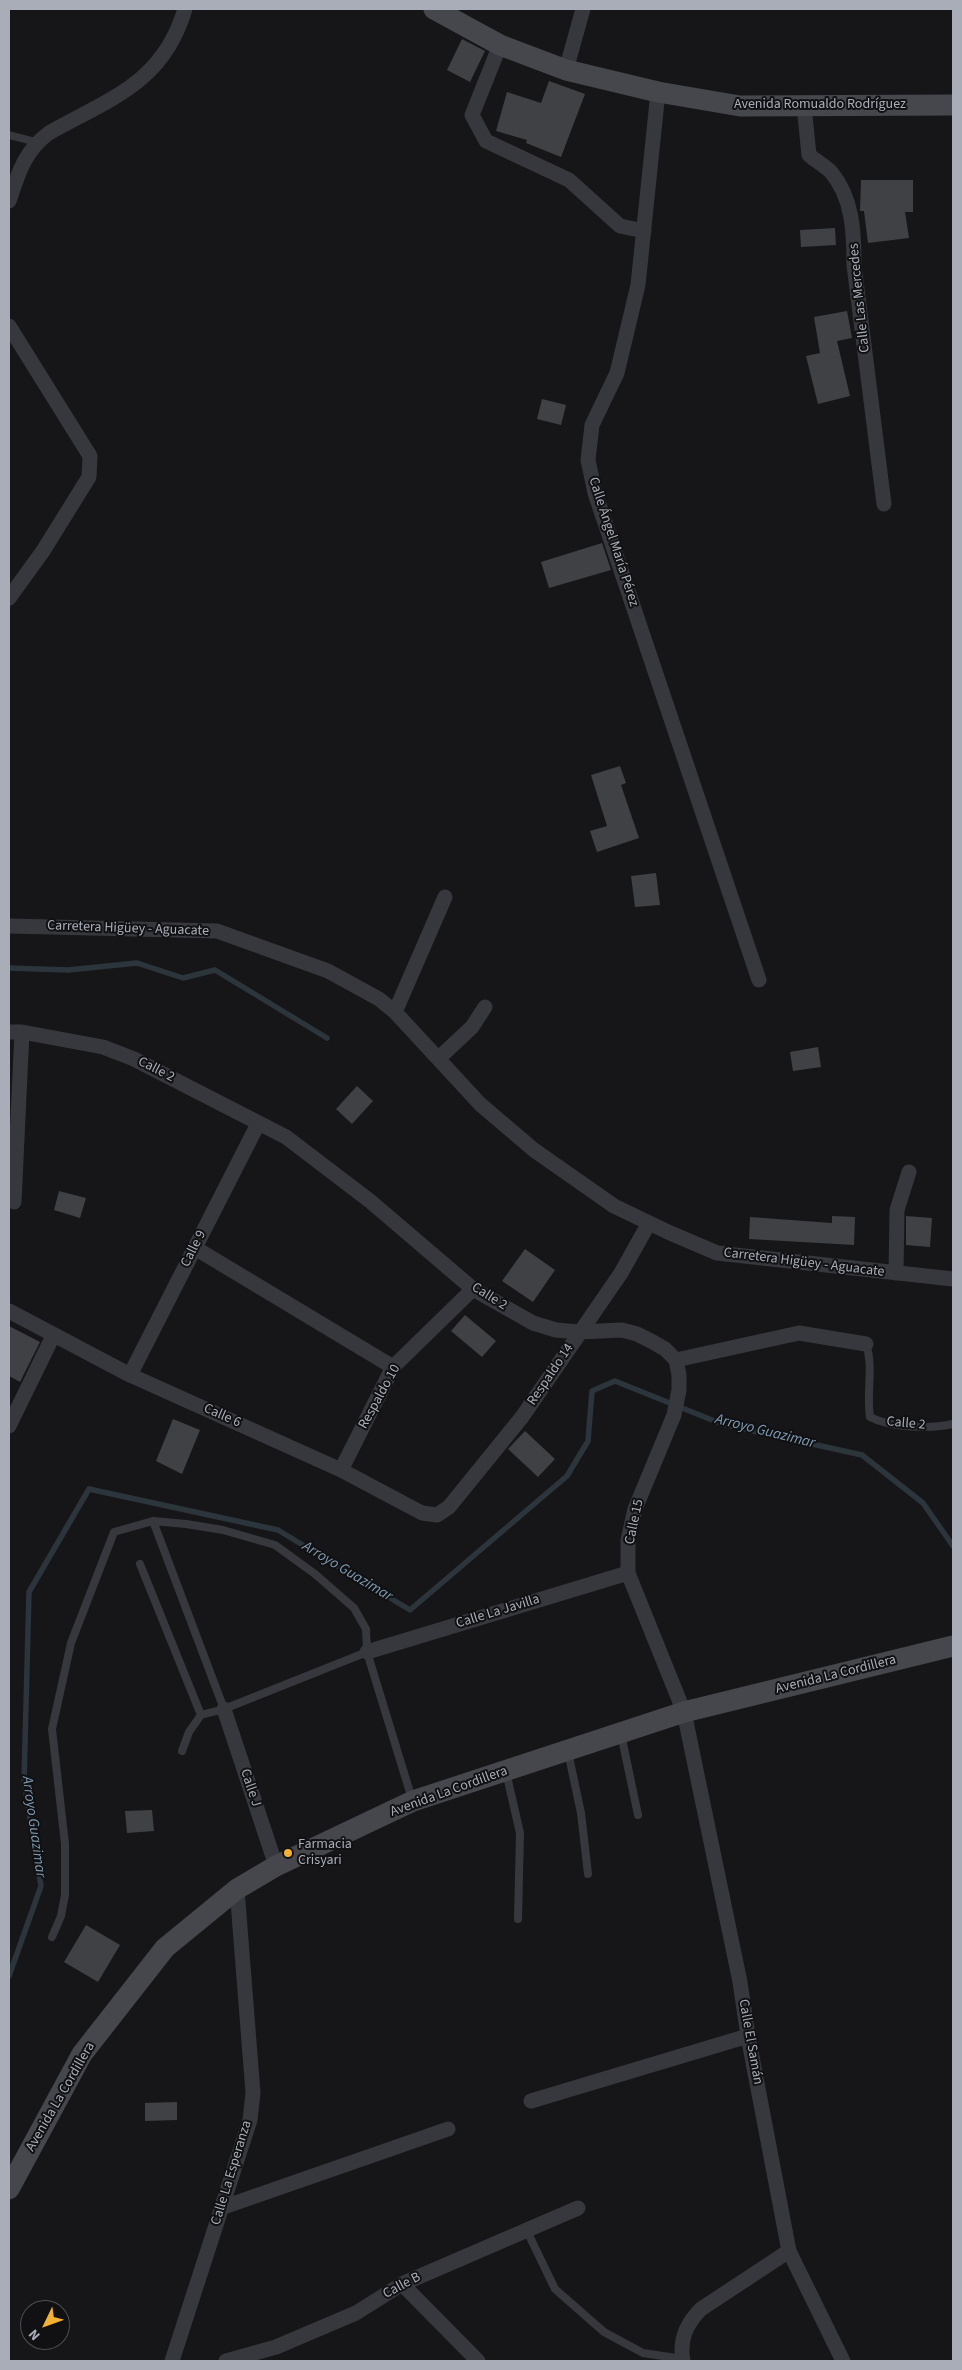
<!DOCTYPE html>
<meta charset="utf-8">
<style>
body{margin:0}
#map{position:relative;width:962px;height:2370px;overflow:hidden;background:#161618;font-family:"Source Sans 3",sans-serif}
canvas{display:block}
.frame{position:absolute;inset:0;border:10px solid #a8adb8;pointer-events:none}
.north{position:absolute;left:20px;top:2300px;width:50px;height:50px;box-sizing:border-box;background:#111113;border:1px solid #4d4f55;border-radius:50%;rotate:228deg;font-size:14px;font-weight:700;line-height:20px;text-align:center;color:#a8adb8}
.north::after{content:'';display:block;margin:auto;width:18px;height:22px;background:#f2b134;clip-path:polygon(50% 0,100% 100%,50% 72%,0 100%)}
</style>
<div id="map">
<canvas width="962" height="2370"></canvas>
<div class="frame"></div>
<div class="north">N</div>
</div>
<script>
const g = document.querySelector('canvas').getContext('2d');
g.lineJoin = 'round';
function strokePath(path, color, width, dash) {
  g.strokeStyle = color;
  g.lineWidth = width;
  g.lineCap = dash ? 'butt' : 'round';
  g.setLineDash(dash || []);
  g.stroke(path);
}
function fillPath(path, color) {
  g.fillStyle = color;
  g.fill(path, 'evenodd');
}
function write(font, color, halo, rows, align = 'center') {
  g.font = font + ' "Source Sans 3",sans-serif';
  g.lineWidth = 4;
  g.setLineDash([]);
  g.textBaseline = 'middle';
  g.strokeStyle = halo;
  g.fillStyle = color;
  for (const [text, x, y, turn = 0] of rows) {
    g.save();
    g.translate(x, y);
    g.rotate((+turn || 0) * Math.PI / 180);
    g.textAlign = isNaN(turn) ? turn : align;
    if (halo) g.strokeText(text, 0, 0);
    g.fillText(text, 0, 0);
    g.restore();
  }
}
const stream = new Path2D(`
 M9,968L68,970L137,963L183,978L215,970L327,1038
 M9,1976L41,1886L24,1781L29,1592L89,1489L278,1530L410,1610L567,1476L588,1441L592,1391L615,1381L722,1424L862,1455L923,1503L953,1546`);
const building = new Path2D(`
 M462,39L485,51L470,82L447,70Z
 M549,81L585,94L561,157L526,143L527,140L496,131L507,92L541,103Z
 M861,180H913V212H905L909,238L868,243L864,211H860Z
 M835,228L836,245L801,247L800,230Z
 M847,311L852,338L837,341L850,396L818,404L806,356L820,353L814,317Z
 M542,399L566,405L561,425L537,419Z
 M602,543L611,570L549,588L541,562Z
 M620,766L626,783L621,785L639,838L597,852L590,831L607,826L591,775Z
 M656,873L660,905L635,907L631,876Z
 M818,1047L821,1067L793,1071L790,1052Z
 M357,1086L373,1101L352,1124L336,1109Z
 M59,1191L86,1198L80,1218L54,1210Z
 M832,1216L855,1217L854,1245L749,1239L750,1217L832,1223Z
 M906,1216L932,1218L930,1247L906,1245Z
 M525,1249L555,1270L533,1302L502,1281Z
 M465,1315L496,1341L482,1357L451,1331Z
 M9,1326L40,1342L20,1382L9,1376Z
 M173,1419L200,1430L182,1474L156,1461Z
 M525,1431L555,1459L538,1477L508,1449Z
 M152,1810L154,1831L127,1833L125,1811Z
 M86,1925L120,1945L98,1982L64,1962Z
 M177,2102V2120L145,2121V2103Z`);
const lane = new Path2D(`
 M9,135L36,142
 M866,1344C874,1367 866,1392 870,1417C891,1428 930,1429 953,1424
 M153,1521L224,1709
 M140,1564L201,1715L189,1732L182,1751
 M201,1715L224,1709L367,1652
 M621,1734L638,1815
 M568,1752L581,1813L588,1874
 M506,1772L520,1833L518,1919
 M52,1937L61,1916L65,1895V1844L52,1729L71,1643L114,1532L153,1521L186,1524L223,1530L275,1545L315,1574L354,1608L366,1629L367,1652L412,1799
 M526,2229L555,2289L604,2332L643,2353L683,2359`);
const street = new Path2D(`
 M500,45L472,115L486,141L569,180L620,226L644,231
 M566,70L583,9
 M658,92L638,285L617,373L592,425L588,460L595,493L759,980
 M804,106L809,155C816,161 825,166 831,172C853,198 854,233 854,265L884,504
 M9,201C18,174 25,150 49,133C111,98 163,83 185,9
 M9,326L90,456L89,477L43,551L9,598
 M9,926L217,931L328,971L379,999L395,1012L480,1104L534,1150L614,1206L668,1232L717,1253L953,1279
 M395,1012L445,897
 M9,1032H22L103,1047L134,1059L286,1137L370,1201L473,1289L533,1323L556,1330L579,1332L622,1330L637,1334L651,1341L665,1349L676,1360L799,1333L866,1344
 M439,1058L472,1027L485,1007
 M14,1202L22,1032
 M195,1248L393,1367
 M896,1273L897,1210L909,1172
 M9,1311L130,1375L341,1470L422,1513L437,1515L449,1507L522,1417L621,1273L649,1223
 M676,1360L679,1375V1390L674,1415L635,1509L628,1540V1573L684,1712L740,1982L748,2036L789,2251L843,2361
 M130,1375L258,1124
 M9,1426L53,1336
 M341,1470L393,1367L473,1289
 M367,1652L628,1573
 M224,1709L276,1866
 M531,2101L748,2036
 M221,2208L448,2129
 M402,2284L478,2361
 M172,2361L250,2120L253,2093L237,1889
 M226,2361L276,2347L356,2313L402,2284L578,2208
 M683,2361C679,2340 686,2324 701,2309L789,2251`);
const secondary = new Path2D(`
 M434,9L500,45L566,70L658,92L740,106L953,105
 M9,2189L82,2054L165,1948L237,1889L276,1866L413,1801L684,1712L953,1646`);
const markers = [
 [288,1853,5,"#f2b134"]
];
const streetNames = [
 ["Avenida Romualdo Rodríguez",820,105],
 ["Calle Las Mercedes",860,298,-96],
 ["Calle Ángel María Pérez",613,542,72],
 ["Carretera Higüey - Aguacate",128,929,2],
 ["Calle 2",156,1070,27],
 ["Calle 9",194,1249,-63],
 ["Carretera Higüey - Aguacate",804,1263,7],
 ["Calle 2",489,1297,32],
 ["Respaldo 14",551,1375,-56],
 ["Respaldo 10",380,1397,-61],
 ["Calle 6",222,1416,24],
 ["Calle 2",906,1424,5],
 ["Calle 15",635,1522,-78],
 ["Calle La Javilla",498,1612,-17],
 ["Avenida La Cordillera",836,1675,-14],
 ["Calle J",250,1788,72],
 ["Avenida La Cordillera",449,1792,-20],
 ["Calle El Samán",750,2042,80],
 ["Avenida La Cordillera",61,2097,-60],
 ["Calle La Esperanza",232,2173,-73],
 ["Calle B",402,2286,-28]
];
const poiNames = [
 ["Farmacia",298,1845],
 ["Crisyari",298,1861]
];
const waterNames = [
 ["Arroyo Guazimar",765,1432,14],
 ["Arroyo Guazimar",347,1572,31],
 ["Arroyo Guazimar",33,1827,82]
];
strokePath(stream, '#2c353c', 5.5);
fillPath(building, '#404145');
strokePath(lane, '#37383d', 8);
strokePath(street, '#37383d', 15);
strokePath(secondary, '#45474d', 21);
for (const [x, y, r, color] of markers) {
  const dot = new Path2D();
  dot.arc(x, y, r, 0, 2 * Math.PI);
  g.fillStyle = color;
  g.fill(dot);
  strokePath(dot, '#111113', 2);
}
write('14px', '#a8adb8', '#111113', streetNames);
write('14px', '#a8adb8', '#111113', poiNames, 'left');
write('italic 15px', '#7f9bb3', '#111113', waterNames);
</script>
